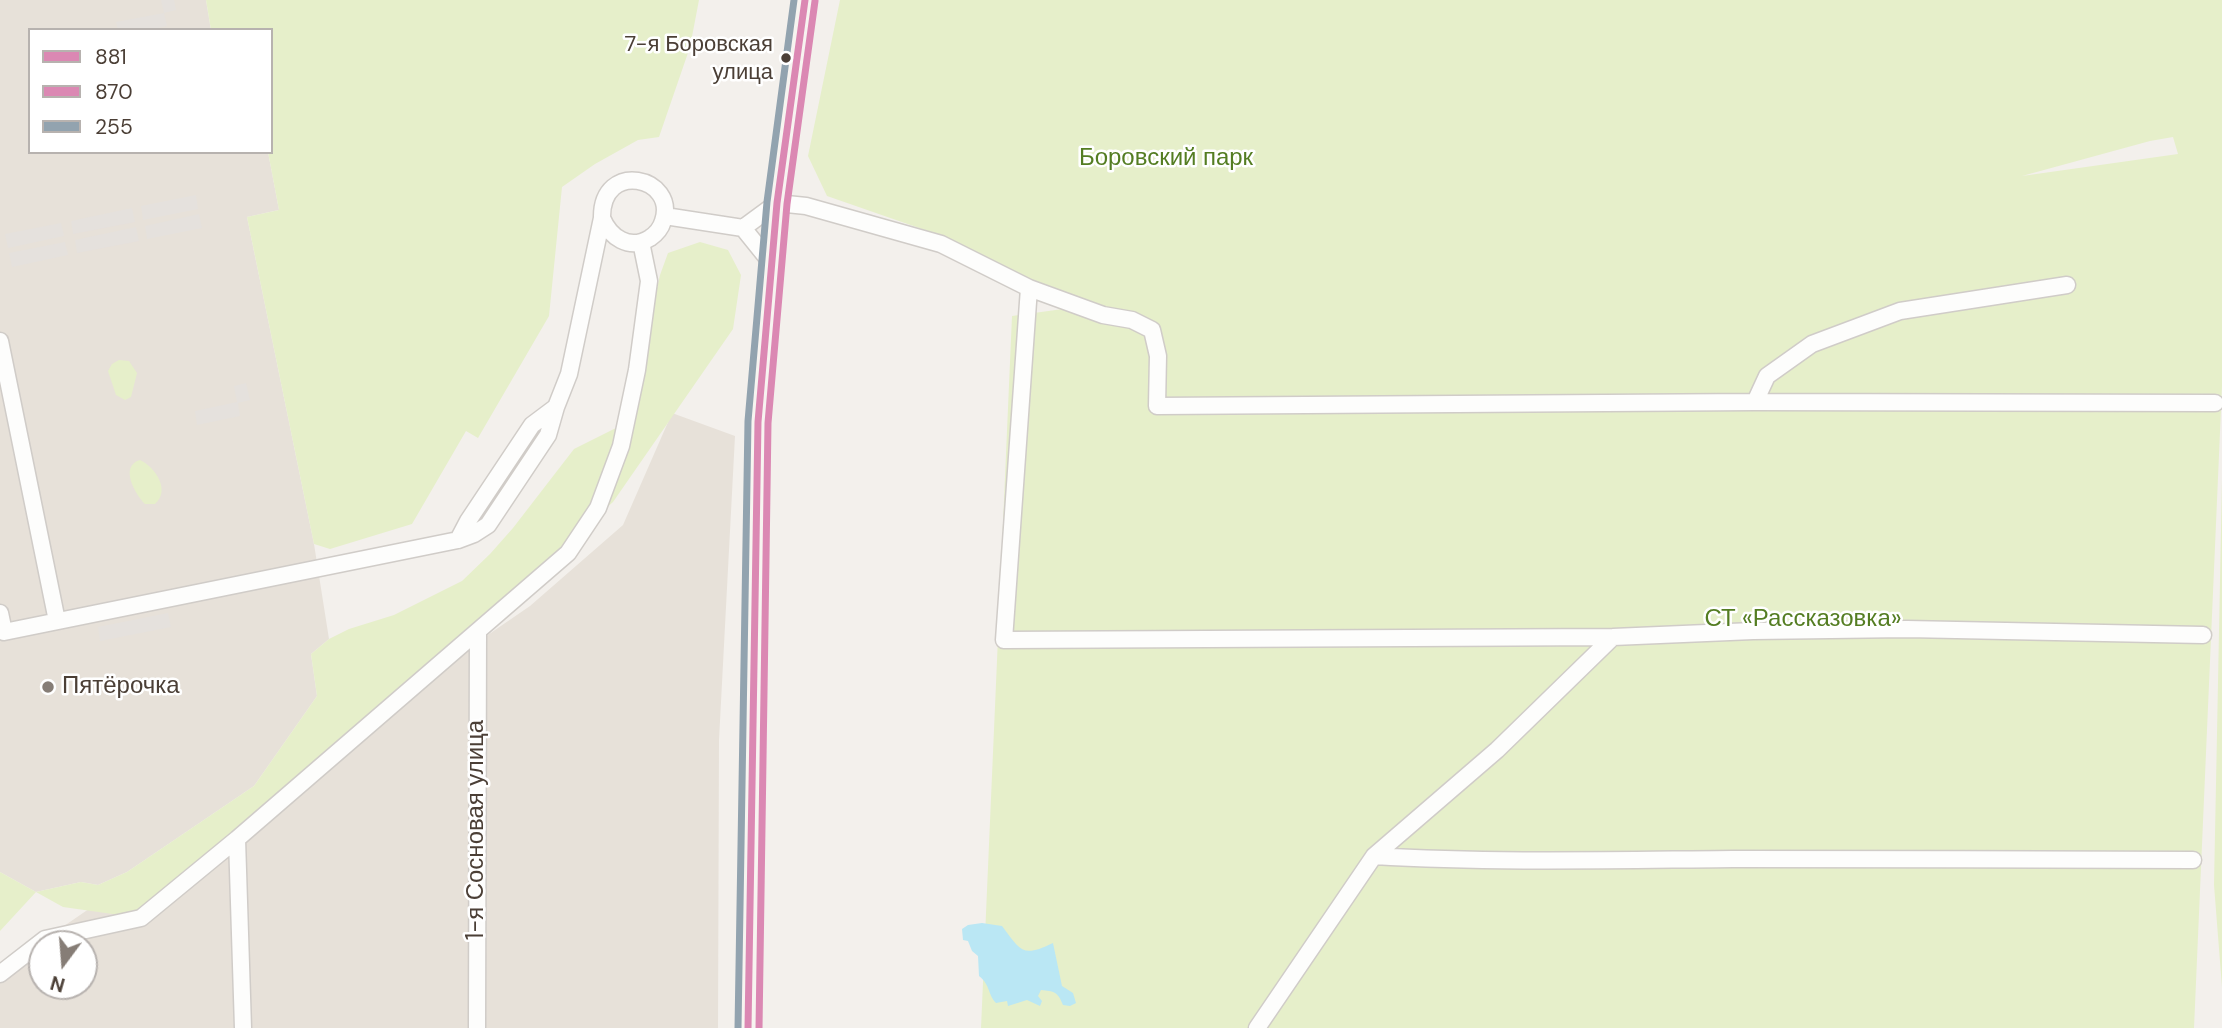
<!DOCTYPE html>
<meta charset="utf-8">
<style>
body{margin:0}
#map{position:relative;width:2222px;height:1028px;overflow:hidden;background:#f3f0ec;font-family:"DM Sans",sans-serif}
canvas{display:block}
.legend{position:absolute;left:28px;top:28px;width:245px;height:126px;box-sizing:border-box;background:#fff;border:2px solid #b7b2af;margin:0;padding:9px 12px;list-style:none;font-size:21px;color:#4b3f36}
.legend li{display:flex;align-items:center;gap:14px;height:35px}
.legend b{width:35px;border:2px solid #b7b2af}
.north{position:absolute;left:28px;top:930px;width:70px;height:70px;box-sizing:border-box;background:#fff;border:2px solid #b7b2af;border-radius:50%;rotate:196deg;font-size:19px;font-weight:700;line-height:28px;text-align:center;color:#4b3f36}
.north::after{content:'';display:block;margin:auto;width:24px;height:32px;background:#867d76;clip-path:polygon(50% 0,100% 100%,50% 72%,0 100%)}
</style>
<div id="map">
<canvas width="2222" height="1028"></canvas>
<ul class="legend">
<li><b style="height:9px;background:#db88b3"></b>881</li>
<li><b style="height:9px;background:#db88b3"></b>870</li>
<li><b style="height:9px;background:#92a3af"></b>255</li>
</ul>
<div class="north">N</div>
</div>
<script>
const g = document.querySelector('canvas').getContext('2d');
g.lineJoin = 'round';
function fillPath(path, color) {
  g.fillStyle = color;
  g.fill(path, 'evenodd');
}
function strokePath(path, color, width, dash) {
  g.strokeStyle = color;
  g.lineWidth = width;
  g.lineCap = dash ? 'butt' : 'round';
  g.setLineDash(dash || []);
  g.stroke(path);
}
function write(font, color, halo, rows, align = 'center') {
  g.font = font + ' "DM Sans",sans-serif';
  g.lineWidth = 5;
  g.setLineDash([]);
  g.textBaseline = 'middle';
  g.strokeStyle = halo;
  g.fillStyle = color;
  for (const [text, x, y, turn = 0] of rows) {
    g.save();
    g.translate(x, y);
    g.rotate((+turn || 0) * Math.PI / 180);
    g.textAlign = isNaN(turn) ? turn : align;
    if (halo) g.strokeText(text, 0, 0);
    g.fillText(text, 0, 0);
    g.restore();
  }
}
const residential = new Path2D(`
 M0,0H206L211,30H30V152H268L279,210L247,217L314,544L329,639L311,654L317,696L254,786L127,872L98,885L81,882L36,892L0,872Z
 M672,413L735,436L719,740L718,1028H0V970L530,606L623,525ZM42,944H84V986H42Z`);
const green = new Path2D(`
 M206,0H699L690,47L659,137L638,140L595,164L562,187L549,316L478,438L466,431L412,524L330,549L314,544L247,217L279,210L268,152H271V30H211Z
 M840,0H2222V386L2194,1028H981L1012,316L1092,305L1059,295L945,237L827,196L808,156ZM2173,137L2178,154L2022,176L2150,141Z
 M700,242L728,250L741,275L733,329L613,502L255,825L141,918L63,907L36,892L0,931V872L36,892L81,882L98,885L127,872L254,786L317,696L311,654L329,639L349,629L394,615L462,581L490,554L513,528L574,449L626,423L660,275L668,253Z
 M119,360L129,361L137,373L131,397L125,400L116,395L108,371L112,364Z
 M140,460C155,467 171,490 155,504H145C135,494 119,466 140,460Z
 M2222,479V987L2214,885Z`);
const parking = new Path2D(`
 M161,0H174L176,10L164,13L167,26L150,30H118L116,22L164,13Z
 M196,195L198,209L143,220L141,206Z
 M132,208L135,222L73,234L71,221Z
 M199,214L202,228L147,239L145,226Z
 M61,223L64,236L8,248L5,234Z
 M136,227L139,241L77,253L75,240Z
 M65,242L68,255L12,267L9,253Z
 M246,383L250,400L238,403L240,416L197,425L195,411L237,402L234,386Z
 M168,613L171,627L100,641L98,627Z`);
const water = new Path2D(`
 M982,923L1002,926C1021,951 1022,958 1053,943L1062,986L1073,993L1076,1003L1070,1006L1063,1005C1058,992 1054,991 1041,990L1038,996L1042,1001L1040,1006L1027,1000L1008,1006L1007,1001L996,1003C987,993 991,986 979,976L978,956L972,951L968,941L963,940L962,929L968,925Z`);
const minor = new Path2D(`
 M665,216L743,228L772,264
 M743,228L777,203L806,206L941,244L1029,288L1004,640L1613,637L1497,750L1374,856L1257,1028
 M1029,288L1103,315L1132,320L1152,330L1158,356L1157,406L1755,402L2215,403
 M0,341L57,621
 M1755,402L1767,376L1812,344L1900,311L2067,285
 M458,540L468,521L532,425L556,407
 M0,613L4,632L458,540L474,534L488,525L548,435L556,407L569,374L602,218C601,159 678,177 663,221C661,228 656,234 650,238C629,251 610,237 602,218
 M1613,637L1753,631L1907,629L2203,635
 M237,839L243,1028
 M1374,856C1494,863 1613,860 1733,859C1886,858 2040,860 2193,860
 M0,974L45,939L141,918L237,839L568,553L598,508L621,446L637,370L649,281L641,242
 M477,1028L478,631`);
const secondary = new Path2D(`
 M748,1028L758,422L777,203L805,0`);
const bus1 = new Path2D(`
 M748,1028L758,422L777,203L805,0`);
const bus2 = new Path2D(`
 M759,1028L768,423L787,204L815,1`);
const bus3 = new Path2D(`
 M738,1028L748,421L767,202L794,0`);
const markers = [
 [786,58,6,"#4b3f36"],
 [48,687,7,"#867d76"]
];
const busNames = [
 ["7-я Боровская",773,45],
 ["улица",773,73]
];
const parkNames = [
 ["Боровский парк",1166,159],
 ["СТ «Рассказовка»",1803,620]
];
const poiNames = [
 ["Пятёрочка",62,687]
];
const streetNames = [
 ["1-я Сосновая улица",477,830,-90]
];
fillPath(residential, '#e7e1d9');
fillPath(green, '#e6efca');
fillPath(parking, '#e5e1dd');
fillPath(water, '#bae7f4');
strokePath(minor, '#d0ccc8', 19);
strokePath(secondary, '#d4cdc4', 24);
strokePath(minor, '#fdfdfc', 16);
strokePath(secondary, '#f7f4f0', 21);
strokePath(bus1, '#db88b3', 7);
strokePath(bus2, '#db88b3', 7);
strokePath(bus3, '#92a3af', 7);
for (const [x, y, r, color] of markers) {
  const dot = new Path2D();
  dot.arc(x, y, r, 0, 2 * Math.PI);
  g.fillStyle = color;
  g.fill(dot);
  strokePath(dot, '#fff', 2.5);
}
write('22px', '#4b3f36', '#fff', busNames, 'right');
write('24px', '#547d22', '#fff', parkNames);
write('24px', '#4b3f36', '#fff', poiNames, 'left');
write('24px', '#4b3f36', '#fff', streetNames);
</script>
